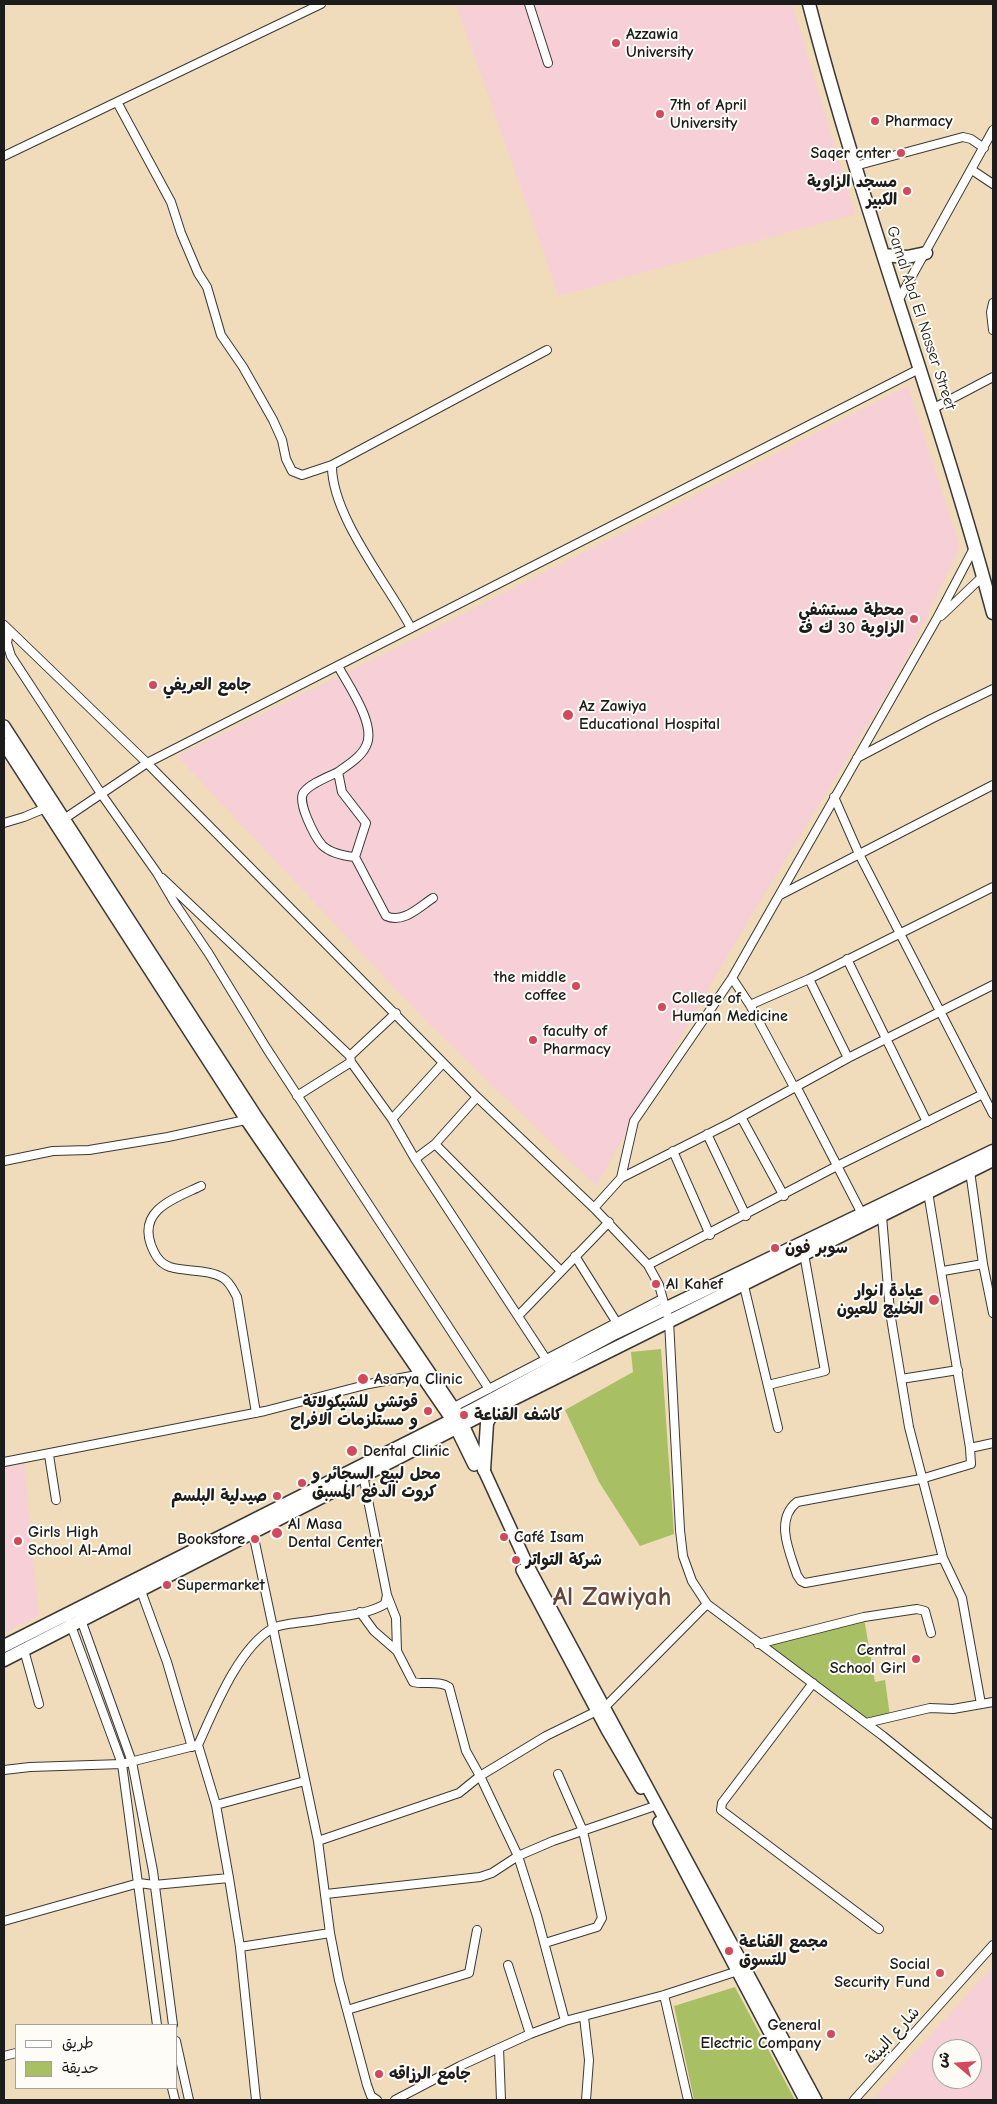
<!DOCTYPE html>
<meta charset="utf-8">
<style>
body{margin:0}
#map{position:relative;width:997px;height:2104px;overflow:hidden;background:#f0dcbb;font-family:"Comic Neue","Playpen Sans Arabic",sans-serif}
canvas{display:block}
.frame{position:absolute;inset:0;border:5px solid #1c1c1c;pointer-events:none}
.legend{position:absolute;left:15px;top:2024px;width:162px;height:65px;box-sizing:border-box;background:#fdfcf7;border:1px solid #a3a29f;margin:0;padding:6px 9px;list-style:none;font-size:15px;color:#1c1c1c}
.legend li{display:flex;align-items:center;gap:10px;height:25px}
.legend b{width:25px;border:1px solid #a3a29f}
.north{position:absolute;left:932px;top:2039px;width:50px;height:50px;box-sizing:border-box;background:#fdfcf7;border:1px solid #a3a29f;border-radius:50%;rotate:288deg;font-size:14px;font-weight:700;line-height:20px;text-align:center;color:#1c1c1c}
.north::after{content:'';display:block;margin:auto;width:18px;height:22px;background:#d1495b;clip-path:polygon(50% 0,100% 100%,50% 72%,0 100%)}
</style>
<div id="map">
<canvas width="997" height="2104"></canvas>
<div class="frame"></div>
<ul class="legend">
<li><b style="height:6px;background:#fff"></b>طريق</li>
<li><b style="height:14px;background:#a9bf64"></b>حديقة</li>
</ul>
<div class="north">ش</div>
</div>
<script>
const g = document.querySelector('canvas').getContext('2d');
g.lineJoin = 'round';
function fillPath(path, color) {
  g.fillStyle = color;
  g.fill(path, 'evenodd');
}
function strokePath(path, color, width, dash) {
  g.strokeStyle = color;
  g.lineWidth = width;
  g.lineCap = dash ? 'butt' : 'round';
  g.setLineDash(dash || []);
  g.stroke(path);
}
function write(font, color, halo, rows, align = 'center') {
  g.font = font + ' "Comic Neue","Playpen Sans Arabic",sans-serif';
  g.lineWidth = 4;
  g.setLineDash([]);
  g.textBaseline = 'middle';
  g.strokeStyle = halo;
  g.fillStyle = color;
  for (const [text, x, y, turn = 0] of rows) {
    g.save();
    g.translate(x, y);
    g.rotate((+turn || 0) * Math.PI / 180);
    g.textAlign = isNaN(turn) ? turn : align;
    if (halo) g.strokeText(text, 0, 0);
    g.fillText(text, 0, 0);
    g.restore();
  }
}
const built = new Path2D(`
 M456,4H792L855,214L559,296Z
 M908,386L960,547L899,673L727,956L596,1186L421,1016L177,756L428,632Z
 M24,1463L39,1616L4,1633V1466Z
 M993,1966V2100H872ZM942,2049H972V2079H942Z`);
const green = new Path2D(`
 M661,1349L674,1534L640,1546L599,1482L565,1410L633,1372L631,1352Z
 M864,1618L875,1682L885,1680L890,1716L866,1722L758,1644Z
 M735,1987L795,2100H694L674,2006Z`);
const minor = new Path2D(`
 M529,4L548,63
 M117,102L171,202L181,233L198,273L207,287L221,335L243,367L273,420L282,440L286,459L292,471L302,475L332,465
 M4,156L321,4
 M855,166L963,137L971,139L984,148
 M972,170L993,184
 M898,301L993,130
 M993,303L991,312L993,330
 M934,408L993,377
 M941,616L983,576
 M4,625L147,763L477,1097L594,1208L648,1265L659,1285L669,1321L680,1530L683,1556L692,1581L707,1604L883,1736L993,1825
 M411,628C387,583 331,515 332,465L547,350
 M9,631L7,643L11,656L102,795L157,873L174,902L209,954L267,1049L489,1389
 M338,666C348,685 377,725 366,746C361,757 348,765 338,772L342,792L366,823L355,857L386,916C403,924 419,907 433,898
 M857,758L931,719L993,689
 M338,772C328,777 311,783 304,792C296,801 315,837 322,845C330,853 345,856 355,857
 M834,797L859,854L993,1114
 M61,821L147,763L921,368
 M4,823L24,817L48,807
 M162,878L350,1056L351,1062L392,1119L415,1159L546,1359
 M780,895L993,785
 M847,959L927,1122
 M732,978L750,1005L794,1087
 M809,979L848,1058
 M750,1005L809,979L993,887
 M350,1056L396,1013
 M796,1086L862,1214
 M297,1096L351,1062
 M741,1117L784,1196
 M392,1119L443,1063
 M707,1134L746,1216
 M435,1144L561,1271
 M673,1151L710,1235
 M415,1159L435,1144L477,1097
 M4,1161L53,1151L89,1150L168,1137L250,1119
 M970,1171L983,1264L993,1313
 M621,1178L732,1122L848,1058L993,985
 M201,1186C176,1198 138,1209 151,1245C155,1255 159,1263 170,1267C186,1272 209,1269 223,1278C230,1282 233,1290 237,1297L256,1413
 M928,1192L970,1448L971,1464L921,1479L797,1502C774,1520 790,1553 797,1575L801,1581L805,1583L943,1558
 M594,1208L621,1178L634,1121L732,978L936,620L975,546
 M882,1216L890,1312L909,1427L943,1558L962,1598L981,1704
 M575,1256L617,1323
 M648,1265L837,1166L983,1094
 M943,1271L983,1264
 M744,1286L778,1428
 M519,1315L609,1222
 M901,1379L958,1370
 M768,1385L825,1371L804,1254
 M454,1407L662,1299
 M970,1448L993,1443
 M49,1455L56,1500
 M4,1462L265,1411L369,1384L422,1374
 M253,1533L318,1841L330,1933L339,1980L367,2085L371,2096L377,2100
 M141,1591L167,1662L192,1747
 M387,1595L396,1618L397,1651
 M360,1612L374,1631L397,1651L413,1682C425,1685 439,1680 449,1687L466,1751L480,1776L546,1736L605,1707L707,1604
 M80,1617L132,1762L153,1871L173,2025
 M70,1623L122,1764L157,2025
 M758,1644L864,1617L917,1609L925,1611L931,1633
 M24,1650L39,1704
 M813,1683L722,1803L721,1810L879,1929
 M866,1723L930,1708L953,1709L993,1702
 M198,1745L216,1805L229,1878L240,1947L256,2100
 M4,1770L30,1767L122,1764L198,1745C214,1710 238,1648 273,1628C283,1623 307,1622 318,1620C339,1616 367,1615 385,1604L387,1595L363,1475
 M216,1805L305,1781
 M318,1841L459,1793L480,1776L518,1856L537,1916L565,2021
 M326,1894L480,1877L492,1873L518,1856L553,1841L652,1807
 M4,1921L139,1883L154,1885L229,1878
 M545,1943L597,1927L602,1918L583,1831L558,1774
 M240,1947L330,1933
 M508,1965L530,2034
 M664,1995L688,2100
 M347,2010L469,1973L477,1930
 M584,2017L589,2060L586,2100
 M176,2041L189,2100
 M499,2048L501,2100
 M4,2056L16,2053
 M172,2088L175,2100
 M395,2100L460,2066L530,2034L565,2021L664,1995L741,1970
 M854,2100L993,1945`);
const secondary = new Path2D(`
 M4,726L256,1116L459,1416L527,1564L816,2100
 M4,744L247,1121L452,1420L474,1465
 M522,1570L607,1730L641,1788
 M659,1822L805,2100`);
const primary = new Path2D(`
 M809,4C862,209 938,408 993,613
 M884,255L907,257L926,253
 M484,1470L487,1423L495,1408
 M4,1646L476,1408L615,1333L993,1151
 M4,1660L495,1408L993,1160`);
const markers = [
 [616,43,5,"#d1495b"],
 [660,114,5,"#d1495b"],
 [875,121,5,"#d1495b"],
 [901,153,5,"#d1495b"],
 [907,191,5,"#d1495b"],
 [914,619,5,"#d1495b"],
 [153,685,5,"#d1495b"],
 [568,715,6,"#d1495b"],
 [576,986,5,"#d1495b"],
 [662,1007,5,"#d1495b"],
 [533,1040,5,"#d1495b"],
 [775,1248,5,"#d1495b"],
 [656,1284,5,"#d1495b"],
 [934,1300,6,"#d1495b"],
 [363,1379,6,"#d1495b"],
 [428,1411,5,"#d1495b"],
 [464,1415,5,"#d1495b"],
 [352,1451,6,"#d1495b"],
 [302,1483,5,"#d1495b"],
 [277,1496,5,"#d1495b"],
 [277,1533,6,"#d1495b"],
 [504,1537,5,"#d1495b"],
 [255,1539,5,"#d1495b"],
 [18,1541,5,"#d1495b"],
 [516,1560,5,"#d1495b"],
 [167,1585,5,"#d1495b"],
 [916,1659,5,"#d1495b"],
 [729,1951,5,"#d1495b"],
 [940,1973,5,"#d1495b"],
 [831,2034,5,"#d1495b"],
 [379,2074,5,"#d1495b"]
];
const poiNames = [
 ["Azzawia",626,34],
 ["University",626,52],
 ["7th of April",670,105],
 ["University",670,123],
 ["Pharmacy",885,121],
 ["Saqer cnter",891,153,"right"],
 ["مسجد الزاوية",897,182,"right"],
 ["الكبير",897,200,"right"],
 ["محطة مستشفي",904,610,"right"],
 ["الزاوية 30 ك ف",904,628,"right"],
 ["جامع العريفي",163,685],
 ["Az Zawiya",579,706],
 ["Educational Hospital",579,724],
 ["the middle",566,977,"right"],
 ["coffee",566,995,"right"],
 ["College of",672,998],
 ["Human Medicine",672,1016],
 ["faculty of",543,1031],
 ["Pharmacy",543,1049],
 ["سوبر فون",785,1248],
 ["Al Kahef",666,1284],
 ["عيادة انوار",923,1291,"right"],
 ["الخليج للعيون",923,1309,"right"],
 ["Asarya Clinic",374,1379],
 ["قوتشي للشيكولاتة",418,1402,"right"],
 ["و مستلزمات الافراح",418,1420,"right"],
 ["كاشف القناعة",474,1415],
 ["Dental Clinic",363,1451],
 ["محل لبيع السجائر و",312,1474],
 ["كروت الدفع المسبق",312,1492],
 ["صيدلية البلسم",267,1496,"right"],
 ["Al Masa",288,1524],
 ["Dental Center",288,1542],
 ["Girls High",28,1532],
 ["School Al-Amal",28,1550],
 ["Café Isam",514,1537],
 ["Bookstore",245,1539,"right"],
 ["شركة التواتر",526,1560],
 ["Supermarket",177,1585],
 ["Central",906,1650,"right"],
 ["School Girl",906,1668,"right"],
 ["مجمع القناعة",739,1942],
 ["للتسوق",739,1960],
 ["Social",930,1964,"right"],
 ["Security Fund",930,1982,"right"],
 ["General",821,2025,"right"],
 ["Electric Company",821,2043,"right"],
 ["جامع الرزاقه",389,2074]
];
const streetNames = [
 ["Gamal Abd El Nasser Street",921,318,72],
 ["شارع البيئة",893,2036,-48]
];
const townNames = [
 ["Al Zawiyah",612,1598]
];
fillPath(built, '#f6cfd7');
fillPath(green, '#a9bf64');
strokePath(minor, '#3c3934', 10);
strokePath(secondary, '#3c3934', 14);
strokePath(primary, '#3c3934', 15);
strokePath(minor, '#fff', 8);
strokePath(secondary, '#fff', 11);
strokePath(primary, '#fff', 12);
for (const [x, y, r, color] of markers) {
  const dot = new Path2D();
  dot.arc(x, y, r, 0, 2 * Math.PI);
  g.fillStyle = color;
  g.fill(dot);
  strokePath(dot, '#fdfcf7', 2);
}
write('bold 16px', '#1c1c1c', '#fdfcf7', poiNames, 'left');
write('16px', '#1c1c1c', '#fdfcf7', streetNames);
write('bold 26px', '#62443d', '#fdfcf7', townNames);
</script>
